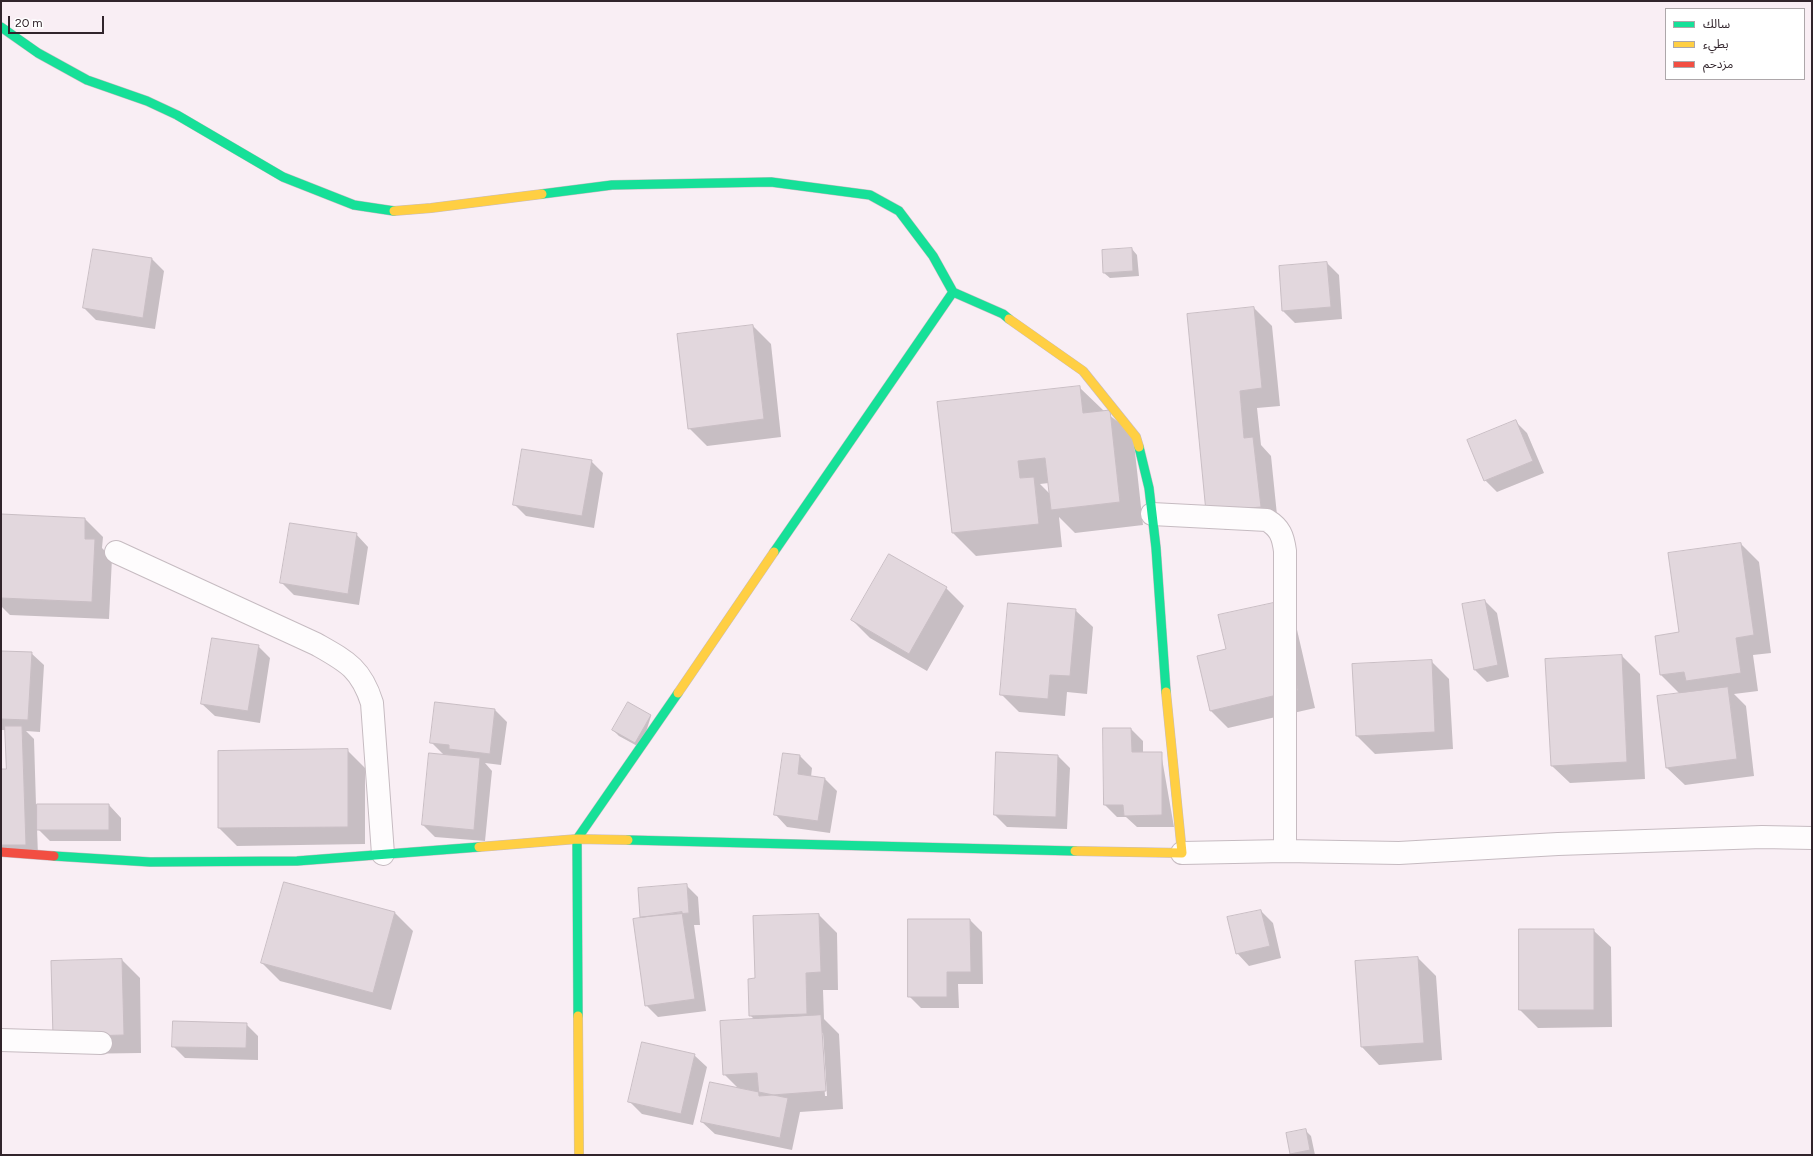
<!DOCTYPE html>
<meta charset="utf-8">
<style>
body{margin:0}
#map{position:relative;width:1813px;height:1156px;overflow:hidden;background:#f9eef4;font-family:Figtree,"Noto Sans Arabic",sans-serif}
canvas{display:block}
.frame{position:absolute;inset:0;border:2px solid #31242b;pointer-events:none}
.legend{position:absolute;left:1665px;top:8px;width:140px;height:72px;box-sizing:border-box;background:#fff;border:1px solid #ada7aa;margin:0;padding:5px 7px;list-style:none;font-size:12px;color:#31242b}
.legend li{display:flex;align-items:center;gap:8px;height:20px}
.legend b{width:20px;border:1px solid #ada7aa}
.scale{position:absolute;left:8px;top:16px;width:96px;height:18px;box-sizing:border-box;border:2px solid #31242b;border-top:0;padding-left:5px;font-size:12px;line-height:14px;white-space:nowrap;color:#31242b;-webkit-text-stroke:3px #fff;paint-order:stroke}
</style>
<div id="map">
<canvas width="1813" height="1156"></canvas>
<div class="frame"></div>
<ul class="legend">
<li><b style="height:5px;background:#16e098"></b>سالك</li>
<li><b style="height:5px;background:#ffcf43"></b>بطيء</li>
<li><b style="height:5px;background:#f24e42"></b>مزدحم</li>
</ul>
<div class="scale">20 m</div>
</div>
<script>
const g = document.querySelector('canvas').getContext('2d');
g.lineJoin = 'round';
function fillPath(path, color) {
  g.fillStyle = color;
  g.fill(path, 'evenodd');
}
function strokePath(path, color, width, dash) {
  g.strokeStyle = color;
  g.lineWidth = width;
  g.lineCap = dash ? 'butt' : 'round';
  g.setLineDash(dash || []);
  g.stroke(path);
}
const shadow = new Path2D(`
 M1132,249L1137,255L1139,276L1110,278L1104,273Z
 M152,259L164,271L155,329L96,320L84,308Z
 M1327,263L1339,275L1342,319L1295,323L1283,311Z
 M1254,308L1272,326L1280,406L1257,408L1261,445L1271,456L1278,525L1225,530L1207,512Z
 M753,326L771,344L781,437L707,446L689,428Z
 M1079,387L1103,410L1133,434L1143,525L1075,533L1059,517L1062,547L976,556L953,533L938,403ZM1049,483L1050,494L1040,484Z
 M1515,421L1527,433L1544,473L1497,492L1485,480Z
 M591,461L603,473L594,528L526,516L514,504Z
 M1,515L85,519L103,537L102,548L112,558L109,619L10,615L1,606Z
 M356,534L368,547L359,605L294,595L282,583Z
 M1741,544L1759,562L1771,653L1753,655L1758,691L1734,694L1746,706L1754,776L1685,785L1667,768L1680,694L1661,675L1680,633Z
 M889,555L946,588L964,606L927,671L870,638L852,620Z
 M1485,601L1497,613L1509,677L1487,682L1475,670Z
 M1075,610L1093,627L1087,694L1067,692L1065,716L1019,712L1001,694Z
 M1295,621L1315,708L1228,728L1210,710Z
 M258,646L270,658L260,723L215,716L202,704Z
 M1,652L31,653L44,665L40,732L26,731L34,739L36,805H109L121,818V841H50L37,828L38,856L1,857V770H7L6,730H1Z
 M1622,656L1640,674L1645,779L1570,783L1552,766Z
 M1431,661L1449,679L1453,749L1375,754L1357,736Z
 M495,710L507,722L501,765L485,763L492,771L485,841L435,837L423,825L444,755L431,742Z
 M651,716L641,748L619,736L613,730Z
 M1104,729H1131L1143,741V753H1161L1174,827H1137L1126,817H1117L1105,805Z
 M347,750L365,768V844L237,846L219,828Z
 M784,754L800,756L812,768L811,777L825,779L837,791L830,833L787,827L775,814Z
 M1058,756L1070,768L1067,829L1007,827L995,815Z
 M284,883L395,913L413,931L391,1010L280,981L262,963Z
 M686,885L698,897L700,925H694L706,1011L658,1017L646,1005L643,919L641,916Z
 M1261,911L1273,923L1281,958L1249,966L1237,953Z
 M819,915L837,933L838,990H823L824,1019L839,1034L843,1109L800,1112L792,1150L715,1134L702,1122L739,1089L724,1074L755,1020L750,1015L756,979L754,917ZM821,1033H823L827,1096H825Z
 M970,920L982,932L983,984H958L959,1008H921L909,996Z
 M1520,930H1593L1611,947L1612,1027L1538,1028L1520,1010Z
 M1418,958L1436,976L1442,1060L1379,1065L1362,1047Z
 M122,960L140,978L141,1053L72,1054L54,1036Z
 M246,1024L258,1036V1060L185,1058L173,1046Z
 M694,1055L707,1067L693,1125L642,1114L630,1102Z
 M1305,1130L1311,1136L1315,1155H1292L1290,1154Z`);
const building = new Path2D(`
 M1132,248L1133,271L1103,273L1102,250Z
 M93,249L152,258L143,318L83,308Z
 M1327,262L1331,307L1282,311L1279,266Z
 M1254,307L1262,388L1240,391L1244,438L1253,437L1261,507L1206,512L1187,314Z
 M753,325L764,419L688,429L677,334Z
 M1080,386L1083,413L1110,410L1120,502L1051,510L1045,458L1018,461L1020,478L1034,477L1039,524L952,533L937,402Z
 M1516,420L1533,461L1484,481L1467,440Z
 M522,449L592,460L582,516L513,505Z
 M1,514L85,518V539H95L92,602L1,598Z
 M290,523L357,533L348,594L280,583Z
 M1741,543L1754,635L1736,638L1741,673L1686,681L1684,672L1660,675L1655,636L1679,632L1668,553Z
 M889,554L947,587L909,654L851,620Z
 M1485,600L1498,665L1474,670L1462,604Z
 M1278,602L1298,690L1210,711L1197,656L1226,649L1218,615Z
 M1008,603L1076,609L1070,676L1050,675L1048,699L1000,695Z
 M212,638L259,645L248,711L201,704Z
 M1,651L32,652L28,720L1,719Z
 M1622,655L1627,762L1551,766L1545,659Z
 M1432,660L1435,732L1356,736L1352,664Z
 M1728,687L1737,759L1666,768L1657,696Z
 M435,702L495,709L490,754L449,749V745L430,743Z
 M628,702L651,715L635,743L612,730Z
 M5,726H22L26,845H1V769H6Z
 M1103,728H1131L1132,752H1162V815L1124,816L1123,805H1104Z
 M348,749V827L218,828V751Z
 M996,752L1058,755L1056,817L994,815Z
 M429,753L480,758L474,830L422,825Z
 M783,753L800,755L798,774L825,778L818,821L774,815Z
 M37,804H109V830H37Z
 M284,882L395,912L373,993L261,963Z
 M687,884L689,913L640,917L638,888Z
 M1261,910L1270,946L1236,954L1227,917Z
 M682,912L695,999L645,1006L633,919Z
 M819,914L821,972L806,973L807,1014L749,1016L748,979L755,978L753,916Z
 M908,919H970L971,972H947V997H908Z
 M1519,929H1594V1010H1519Z
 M1418,957L1424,1043L1361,1047L1355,961Z
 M122,959L124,1035L53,1037L51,961Z
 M821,1015L826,1091L759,1096L757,1073L723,1075L720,1021Z
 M173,1021L247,1023L246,1048L172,1047Z
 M642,1042L695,1054L681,1114L628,1102Z
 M710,1082L788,1098L780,1138L701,1122Z
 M1306,1129L1310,1150L1290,1154L1286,1133Z`);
const street = new Path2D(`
 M1152,514L1267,520C1280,528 1283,536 1285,551V851
 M116,552L316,644C346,661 361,668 372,703L383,854
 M1182,853L1285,851L1399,853L1558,844L1762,837L1812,838
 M1,1040L101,1043`);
const fast = new Path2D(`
 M1,27L38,53L87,80L147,101L177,115L283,177L354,205L394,211
 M542,194L612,185L771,182L870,195L899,211L933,256L953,292L1003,314L1009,319
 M1139,447L1149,488L1156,548L1166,692
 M774,552L953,292
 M628,840L1075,851
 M54,856L150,862L297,861L479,847
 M578,1016L577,839L678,693`);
const slow = new Path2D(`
 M394,211L431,208L542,194
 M1009,319L1083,371L1136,437L1139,447
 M678,693L774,552
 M479,847L577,839L628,840
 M1075,851L1182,853L1166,692
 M578,1016L579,1155`);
const jam = new Path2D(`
 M1,852L54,856`);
fillPath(shadow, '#0003');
fillPath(building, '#e2d7dd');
strokePath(building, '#c9bec4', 1);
strokePath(street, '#c6bbc1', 24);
strokePath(fast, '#c6bbc1', 10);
strokePath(slow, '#c6bbc1', 10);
strokePath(jam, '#c6bbc1', 10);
strokePath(street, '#fefcfd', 22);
strokePath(fast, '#16e098', 9);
strokePath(slow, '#ffcf43', 9);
strokePath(jam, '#f24e42', 9);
</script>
